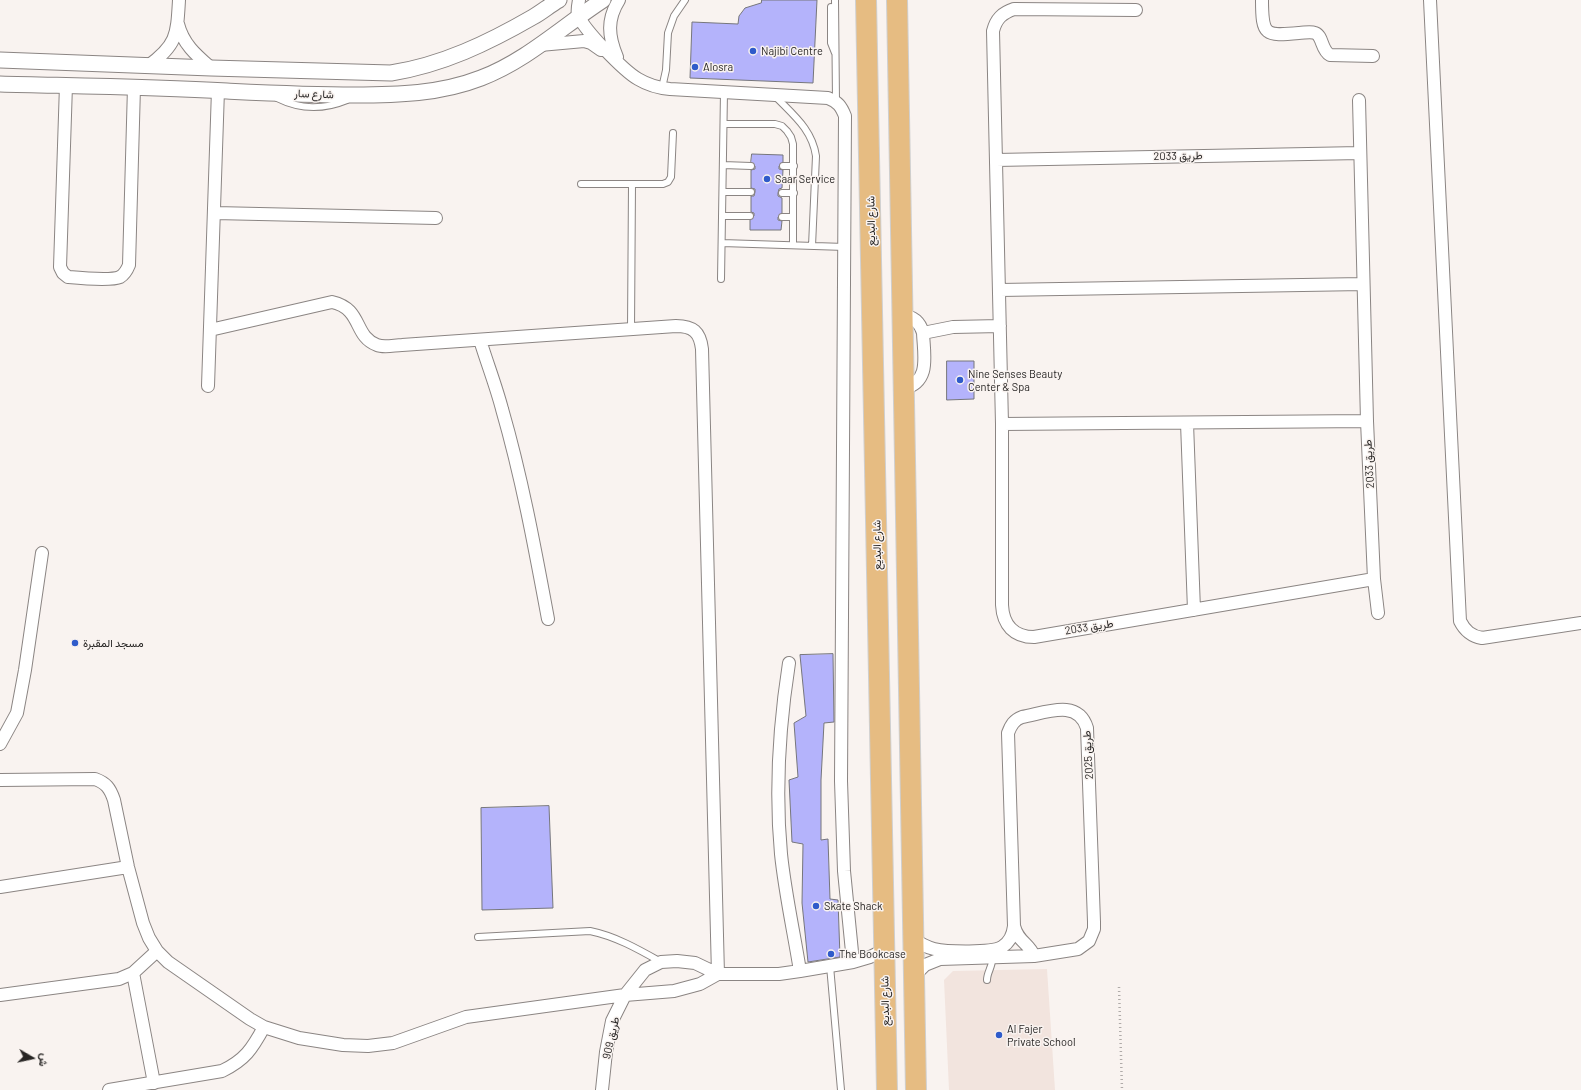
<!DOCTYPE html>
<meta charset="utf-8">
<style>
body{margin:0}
#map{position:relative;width:1581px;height:1090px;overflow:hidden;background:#f9f3f0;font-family:Barlow,Vazirmatn,sans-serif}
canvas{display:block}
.north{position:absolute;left:12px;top:1038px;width:40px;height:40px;-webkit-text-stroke:3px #f9f3f0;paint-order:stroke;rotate:99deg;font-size:11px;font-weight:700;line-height:16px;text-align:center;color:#272524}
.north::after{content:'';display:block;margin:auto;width:14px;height:18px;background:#272524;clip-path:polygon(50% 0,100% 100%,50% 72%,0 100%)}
</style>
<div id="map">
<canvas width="1581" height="1090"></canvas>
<div class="north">ش</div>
</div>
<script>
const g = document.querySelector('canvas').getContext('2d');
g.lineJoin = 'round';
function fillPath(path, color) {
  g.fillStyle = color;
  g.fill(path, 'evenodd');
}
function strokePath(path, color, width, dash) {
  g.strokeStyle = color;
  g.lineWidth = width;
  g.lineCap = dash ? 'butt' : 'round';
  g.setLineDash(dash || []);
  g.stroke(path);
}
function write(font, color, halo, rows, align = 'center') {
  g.font = font + ' Barlow,Vazirmatn,sans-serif';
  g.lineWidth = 3;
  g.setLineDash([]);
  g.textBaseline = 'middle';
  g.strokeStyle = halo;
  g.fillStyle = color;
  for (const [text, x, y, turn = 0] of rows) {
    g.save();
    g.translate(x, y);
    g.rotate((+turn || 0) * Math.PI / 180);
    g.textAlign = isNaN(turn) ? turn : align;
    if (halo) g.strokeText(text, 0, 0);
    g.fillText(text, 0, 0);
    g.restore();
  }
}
const built = new Path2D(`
 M1047,969L1055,1090H949L944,980L953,971Z`);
const building = new Path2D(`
 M762,0H817L813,83L690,78L692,22L738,24L739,16L745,8L761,3Z
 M752,154L783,155V162L779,166V169L783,170L782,188L779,189L778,193V196L782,198V213L778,217V220L782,221L781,230H750V220L754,216V213L751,212V196H754L755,192V189L751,188V170L755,169V166L751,162Z
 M947,361H974V399L947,400Z
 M833,654L834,722L824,723L821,780V840L828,839L830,899L838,900L840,957L808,962L802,903L803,844L792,842L789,780L798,777L794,723L806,716L800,655Z
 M549,806L553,908L482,910L481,808Z`);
const path = new Path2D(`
 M1119,987L1122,1090`);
const service = new Path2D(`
 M835,0L836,101
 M831,7V43L835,53
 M662,88L666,70L668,33L674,16L685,0
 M775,96C793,115 812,129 816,156L812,246
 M277,98C301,110 323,110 347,100
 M724,124H775L782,126L787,131L791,137L793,144V245
 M723,165L751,166
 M783,166H794
 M581,184H663L668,182L671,177L673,133
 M723,192H751
 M782,193H794
 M722,216H750
 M782,217H793
 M722,243L845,247
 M721,279L724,92
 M631,329L632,184
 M478,937L590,931C615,936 638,949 661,962
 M830,966L841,1090
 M987,980C987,972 993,966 992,958`);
const minor = new Path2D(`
 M579,0C578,5 577,11 578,15C584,30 624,71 638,79C648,85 658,88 670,89L828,98C838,102 841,106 845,116L841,781L844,871L853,962
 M1262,0C1262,36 1265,36 1299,33C1304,33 1310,31 1315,33C1323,36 1321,50 1330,55L1373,56
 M1430,0L1460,621C1465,631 1471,636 1482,638L1581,623
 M1136,10L1014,9C1002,13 996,19 993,31L1002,424V605C1003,625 1014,637 1034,637L1374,579
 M178,24C183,44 196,55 211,68
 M540,45L584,41L591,43L601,50
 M617,57C608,36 607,19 619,0
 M148,66C177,45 177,35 179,0
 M66,85L60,267L63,273L68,277C79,278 111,281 120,277C125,274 127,270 129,265L134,87
 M1359,100L1367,421L1374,579L1378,613
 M996,160L1360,153
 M215,213L436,218
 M1000,290L1363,284
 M901,315C913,316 920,322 923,333C924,356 931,382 903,389
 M923,333L953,327L1000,326
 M480,340C487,363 496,386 502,409C522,478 535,549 548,619
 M208,386L218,90
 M1187,423L1194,610
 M1002,424L1367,421
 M789,663C779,727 775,790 781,854C785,893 794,933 800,971
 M0,744L17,713L25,670L42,553
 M0,780L95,779C106,783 110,788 114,800L128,867L143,923L149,938L157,951L168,962L250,1019L264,1027L299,1038L343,1045L368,1046L393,1043L466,1017L625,995L674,991L700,984L718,974L702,349C700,332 693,326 676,326L402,345C395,345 384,348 377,345C353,336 363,309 332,302L210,330
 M0,887L128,867
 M1014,926C1018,942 1029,943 1034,956
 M912,938C919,943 926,947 934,949C947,952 992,953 1002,947C1010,942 1013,935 1014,926L1008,733C1011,725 1014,720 1022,717C1045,713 1078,698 1087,728L1094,922V929L1089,941L1078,949L1034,956L940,959L925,965L913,977
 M133,973L154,1083
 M0,995L119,979L133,973L157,951
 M109,1090L222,1071C245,1060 252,1049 264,1027
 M602,1090L606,1052L612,1021L625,995L645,970L661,962L677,961L695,963L718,974H779L800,971L853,962L870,957L884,950`);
const tertiary = new Path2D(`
 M0,60L211,68L391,73C442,65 488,43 533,17C542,12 550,5 559,0
 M0,84C76,86 152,87 227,91C270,93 312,95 354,95C397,95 440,94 481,78C526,61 563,26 603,0`);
const primary = new Path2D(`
 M866,0L887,1090
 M897,0L916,1090`);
const markers = [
 [753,51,4,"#2f5bca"],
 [695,67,4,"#2f5bca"],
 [767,179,4,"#2f5bca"],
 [960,380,4,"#2f5bca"],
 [75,643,4,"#2f5bca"],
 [816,906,4,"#2f5bca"],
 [831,954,4,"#2f5bca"],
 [999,1035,4,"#2f5bca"]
];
const poiNames = [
 ["Najibi Centre",761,51],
 ["Alosra",703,67],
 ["Saar Service",775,179],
 ["Nine Senses Beauty",968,374],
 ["Center & Spa",968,387],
 ["مسجد المقبرة",83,643],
 ["Skate Shack",824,906],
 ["The Bookcase",839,954],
 ["Al Fajer",1007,1029],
 ["Private School",1007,1042]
];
const streetNames = [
 ["شارع سار",314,94,2],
 ["طريق 2033",1178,156,-1],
 ["شارع البديع",871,221,-91],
 ["طريق 2033",1369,464,-93],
 ["شارع البديع",877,545,-91],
 ["طريق 2033",1089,627,-9],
 ["طريق 2025",1088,755,-93],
 ["شارع البديع",885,1001,-91],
 ["طريق 909",611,1038,-77]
];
fillPath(built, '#f2e4de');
fillPath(building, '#b4b3fb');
strokePath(building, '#76767b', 1);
strokePath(service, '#8b8583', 8);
strokePath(minor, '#8b8583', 14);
strokePath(tertiary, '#8b8583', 17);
strokePath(primary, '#cfcfcf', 22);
strokePath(path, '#b0aba9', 2.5, [1, 3]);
strokePath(service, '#fff', 6);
strokePath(minor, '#fff', 12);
strokePath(tertiary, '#fff', 15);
strokePath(primary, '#e6bc82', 20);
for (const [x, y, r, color] of markers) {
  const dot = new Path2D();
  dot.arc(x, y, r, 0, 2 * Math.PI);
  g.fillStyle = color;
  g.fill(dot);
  strokePath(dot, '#f9f3f0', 1.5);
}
write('11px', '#272524', '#f9f3f0', poiNames, 'left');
write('11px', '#272524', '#f9f3f0', streetNames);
</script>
